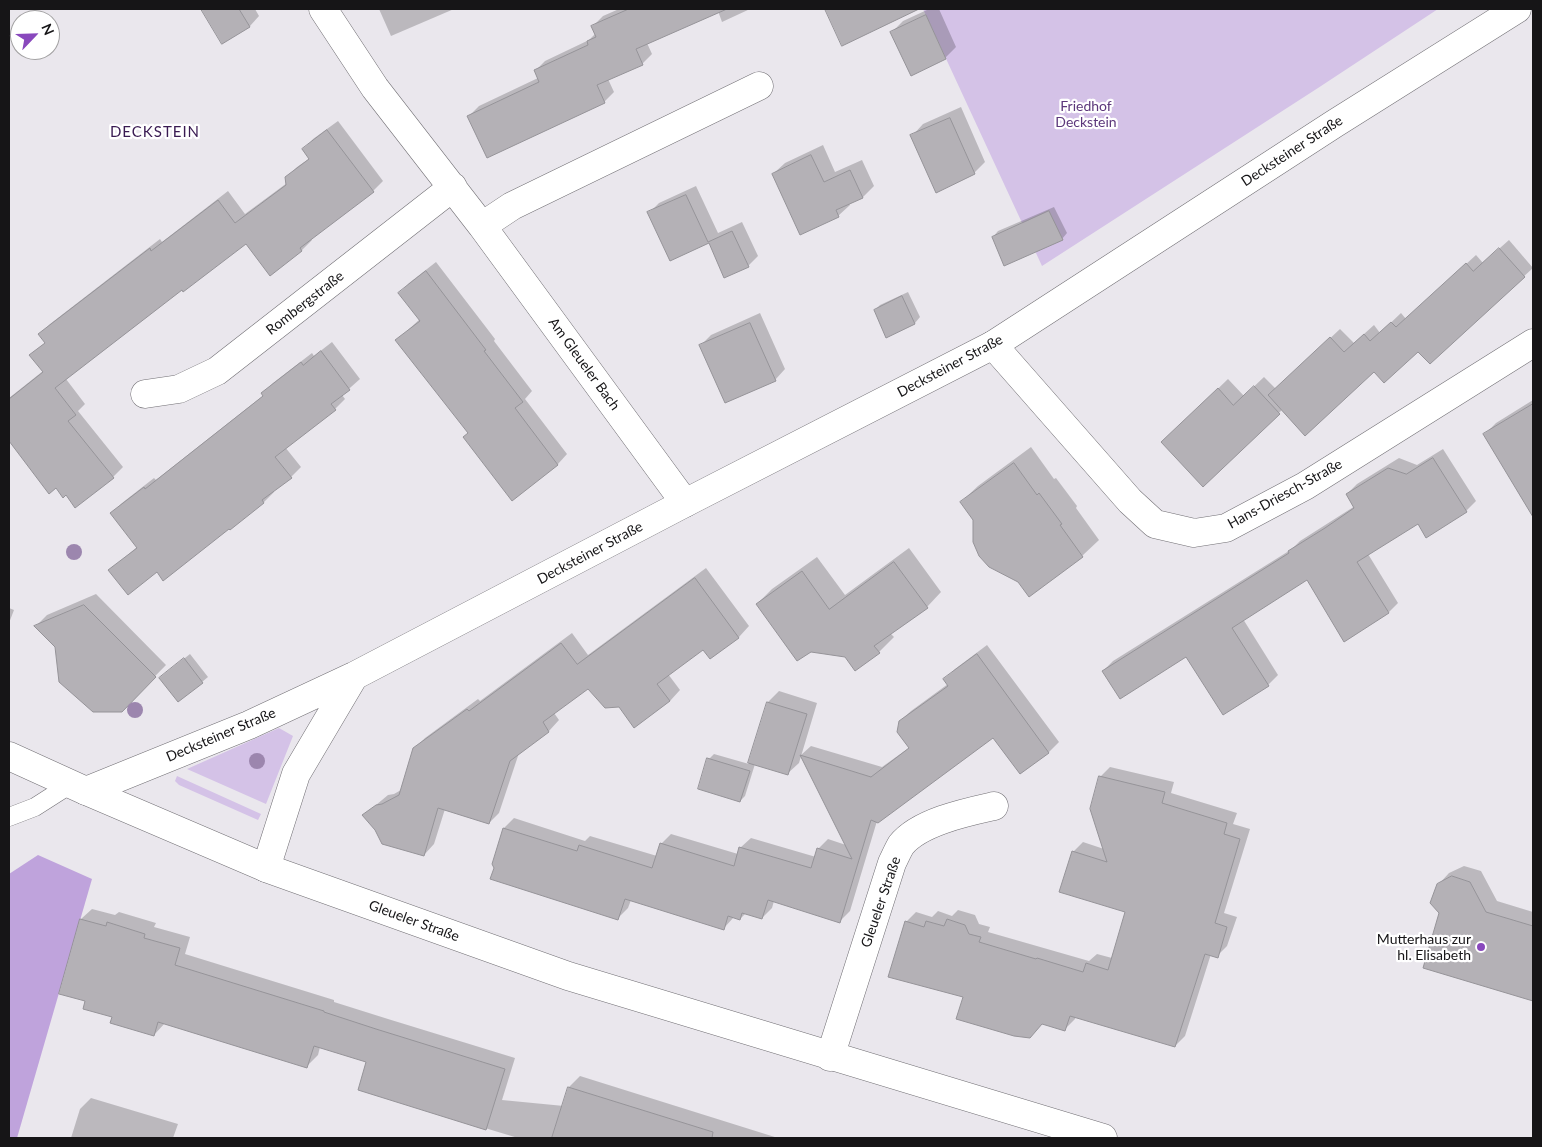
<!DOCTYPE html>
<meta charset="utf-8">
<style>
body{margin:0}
#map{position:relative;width:1542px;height:1147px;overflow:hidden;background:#eae7ed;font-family:Lato,sans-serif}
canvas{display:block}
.frame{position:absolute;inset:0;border:10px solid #161517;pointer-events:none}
.north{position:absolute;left:10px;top:10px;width:50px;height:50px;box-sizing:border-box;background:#fff;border:1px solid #a2a1a2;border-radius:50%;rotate:66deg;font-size:14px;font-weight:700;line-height:20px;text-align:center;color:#161517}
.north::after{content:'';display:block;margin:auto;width:18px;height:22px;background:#8948bd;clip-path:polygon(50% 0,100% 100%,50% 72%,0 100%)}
</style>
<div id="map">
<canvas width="1542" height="1147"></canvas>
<div class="frame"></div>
<div class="north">N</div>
</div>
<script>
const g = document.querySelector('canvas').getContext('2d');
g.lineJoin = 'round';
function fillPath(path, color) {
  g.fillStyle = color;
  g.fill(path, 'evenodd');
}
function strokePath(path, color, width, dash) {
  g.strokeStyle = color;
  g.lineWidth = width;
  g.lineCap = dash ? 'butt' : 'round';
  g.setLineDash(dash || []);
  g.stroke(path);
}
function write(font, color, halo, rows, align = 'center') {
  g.font = font + ' Lato,sans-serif';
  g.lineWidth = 4.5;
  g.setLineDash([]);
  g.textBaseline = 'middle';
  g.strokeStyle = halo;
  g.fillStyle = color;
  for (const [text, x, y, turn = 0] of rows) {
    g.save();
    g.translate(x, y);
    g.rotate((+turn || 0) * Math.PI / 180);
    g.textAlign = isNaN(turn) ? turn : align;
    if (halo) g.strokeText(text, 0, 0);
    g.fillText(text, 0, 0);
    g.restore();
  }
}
const green = new Path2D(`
 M923,9H1438L1318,88L1042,266Z
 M279,728L293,736L266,804L187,769Z
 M177,776L261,814L258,820L179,785L175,781Z`);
const forest = new Path2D(`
 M38,855L92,879L17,1138H9V874Z`);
const shadow = new Path2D(`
 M202,9H255L259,16L250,26L223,42Z
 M379,9H454L391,36Z
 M619,9H750L722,22L718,11L647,43L652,54L642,64L608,79L614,92L604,102L469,116L479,106L538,78L535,71L545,61L589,40L596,33L593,26L603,16Z
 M826,9H908L901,16L843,44Z
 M929,9H939L956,47L945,58L892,32L903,21Z
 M961,107L985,162L974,173L912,136L923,124Z
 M338,121L383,181L373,191L310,239L312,240L302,250L246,242L182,289L66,379L85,404L78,411L123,467L113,477L66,494L56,487L49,492L9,439V433L12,430L9,425V398L43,371L31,355L46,342L40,334L50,324L160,239L162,242L228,191L245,214L287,183L286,178L297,167L310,158L303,150L313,139Z
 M823,145L835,172L862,160L874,186L863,197L849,203L850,205L838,216L773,174L785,163Z
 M696,186L718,233L742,222L758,256L748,266L709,242L671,260L649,213L659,203Z
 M1054,207L1067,233L1062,239L993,237L998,231Z
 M1509,240L1533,268L1430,362L1418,350L1283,409L1203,485L1173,432L1228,379L1244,396L1264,377L1276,389L1340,329L1354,343L1374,325L1380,333L1401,313L1406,319L1476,255L1483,263Z
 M436,262L495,339L494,341L532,391L525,399L567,454L558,464L512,499L469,433L397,340L420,319L400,293L409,283Z
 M908,292L920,317L915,323L887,336L875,310L880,305Z
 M760,313L785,369L775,380L700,346L711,335Z
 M332,342L360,379L342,395L345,399L335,409L285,447L301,467L291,477L273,491L274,492L264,502L229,527L157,570H110L137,547L112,513L122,503L154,478L156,480L264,395L263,393L273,383L312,353L314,356Z
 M1533,400V499L1527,503L1485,434L1496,423Z
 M1031,447L1054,479L1056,478L1077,506L1076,508L1099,540L1082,556L974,519L961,502L978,486Z
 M1443,449L1476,501L1466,511L1418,523L1368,554L1398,603L1389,612L1307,579L1243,619L1278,675L1268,685L1187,655L1103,671L1113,661L1292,549L1300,541L1355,506L1347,494L1357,484L1399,458L1417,465Z
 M909,548L941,592L927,607L890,633L894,637L879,652L855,669L845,656L757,604L772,589L817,557L845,595Z
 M706,568L749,626L739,637L710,657L704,648L668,674L680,690L670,701L619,706L588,687L554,713L559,720L549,731L519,753L499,813L489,823L445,809L434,844L424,855L376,830L364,815L388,795L394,794L401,790L414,749L425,738L478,699L480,701L572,633L588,655Z
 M96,594L166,665L121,711L36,626L47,615Z
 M9,608L14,610L9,623Z
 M987,645L1059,742L1049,752L1021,773L993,736L877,821L850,911L840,921L774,901L772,908L762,918L746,913L740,919L734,917L724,928L631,900L628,908L618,918L504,828L514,818L585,841L590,836L657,856L661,844L671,834L738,854L740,848L751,838L816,857L818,849L828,839L846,845L801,755L811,746L882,767L910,747L900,721L911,711L948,684L945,679L955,669Z
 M190,654L208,677L179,701L166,673Z
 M779,691L817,703L799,763L787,774L755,764L745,796L740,801L709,759L714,754L749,764L768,702Z
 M1110,767L1174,782L1171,793L1237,813L1233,824L1250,829L1224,913L1237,917L1227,946L1217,956L1211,954L1185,1036L1175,1046L1076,1016L1075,1019L1065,1029L1043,1023L1029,1037L964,996L906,922L916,912L932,917L938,911L952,916L958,910L975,915L979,924L990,927L988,932L1089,961L1097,954L1112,958L1127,911L1073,852L1083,842L1104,849L1100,777Z
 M1464,866L1481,871L1497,901L1533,912V1000L1424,967L1441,912L1438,885L1449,873Z
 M92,909L115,915L119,912L156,923L154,927L190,937L185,954L334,1000V1002L388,1019L515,1058L502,1100L564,1106L569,1087L580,1076L778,1138H518L359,1090L368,1061L320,1047L318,1055L307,1066L165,1023L154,1035L113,1016L86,1000L81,919Z
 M91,1098L178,1124L173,1138H71L80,1109Z`);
const building = new Path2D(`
 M201,9H239L250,27L222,44Z
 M629,9H727L636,49L643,65L597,85L605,103L487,158L467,116L539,82L534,70L588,45L587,41L596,37L591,26Z
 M825,9H919L842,46Z
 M926,15L946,59L911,76L890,32Z
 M950,118L975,174L936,193L910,135Z
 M327,130L374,192L300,248L302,251L270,276L246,244L183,292L182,290L55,388L76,415L68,421L114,478L75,508L66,495L63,498L56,488L49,494L9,441V399L43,372L29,355L45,343L38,334L150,248L151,251L218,200L235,223L286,185L285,177L309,159L302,149Z
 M811,155L824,182L850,170L863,198L836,210L839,217L800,235L772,174Z
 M686,195L708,242L732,231L749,267L724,278L709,243L670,261L647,212Z
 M1049,211L1063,240L1004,266L992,237Z
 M1499,248L1525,277L1430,364L1418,352L1384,383L1374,372L1305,436L1268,395L1330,337L1344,352L1364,334L1370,341L1391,322L1396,327L1466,263L1473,271Z
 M426,271L486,350L484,351L523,402L515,408L558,465L512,501L463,437L468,433L395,340L420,321L398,293Z
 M902,296L915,324L886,338L874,310Z
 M750,323L776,381L725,403L699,345Z
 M321,351L350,390L331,404L336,410L275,457L292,478L262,500L264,503L230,530L229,529L163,581L157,572L128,595L108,570L137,548L110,513L144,487L145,489L263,396L261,393L301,362L303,365Z
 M1254,386L1280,414L1203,487L1161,442L1218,388L1233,405Z
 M1533,404V517L1483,434Z
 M1433,458L1467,512L1426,538L1418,524L1357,562L1389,613L1344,642L1307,580L1232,628L1269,686L1223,715L1186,657L1120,699L1102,671L1289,553L1288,551L1325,528L1354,508L1346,494L1388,468L1406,474Z
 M1014,463L1037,495L1039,493L1062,524L1060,525L1083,557L1029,597L1018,582L989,567L979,556L973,542V520L960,502Z
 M894,562L928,608L874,646L880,653L855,671L845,657L811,652L797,661L756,604L802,571L829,609Z
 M695,578L739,638L710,659L703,650L657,684L670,701L634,728L619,707L605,708L588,689L543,722L549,732L510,761L489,824L438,808L424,856L382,844L375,830L362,815L376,805L382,804L399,795L413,748L467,709L469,711L561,643L577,664Z
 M84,605L156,677L122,712H93L59,682L55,647L34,626Z
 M977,654L1049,753L1020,774L993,738L878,823L871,820L840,923L768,900L762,919L742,913L740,920L728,916L724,930L625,899L618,920L490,879L494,868L492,864L503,828L577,851L579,845L652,868L660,843L734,866L739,847L811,868L817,848L852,859L800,755L871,777L909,748L897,732L899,721L948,686L943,679Z
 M184,658L203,683L178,702L159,678Z
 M767,702L807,714L788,775L748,763Z
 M707,758L750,771L740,802L698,789Z
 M1099,776L1165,792L1162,803L1227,823L1224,834L1240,839L1215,923L1227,927L1218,958L1205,954L1175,1047L1070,1016L1065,1031L1042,1024L1030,1038L1014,1036L956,1019L963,997L888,977L905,921L924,927L926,921L944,926L947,919L965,925L969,934L981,937L979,942L1036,959L1037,958L1083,972L1086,963L1108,970L1125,912L1059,892L1072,851L1107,862L1090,809Z
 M1452,876L1470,882L1486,912L1533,926V1001L1423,968L1439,913L1430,903L1437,884Z
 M80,919L106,926L107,922L145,934L144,938L180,948L175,965L324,1011V1012L376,1029L505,1069L486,1130L358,1090L366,1062L314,1046L307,1068L158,1022L154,1036L110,1023L112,1017L83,1009L85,1001L59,994Z
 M568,1087L713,1132L712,1138H552Z`);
const service = new Path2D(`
 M9,817L35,807L71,784`);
const minor = new Path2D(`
 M323,9L375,88L482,226L685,503
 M482,226L512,206L759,86
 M993,345L1130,501L1155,524L1194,533L1226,528L1305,486L1533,343
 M145,394L179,389L217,371L453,187
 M830,1057L892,863C895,857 898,850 901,845C919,822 967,812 994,806`);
const tertiary = new Path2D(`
 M86,791L249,725L354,676L685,503L993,345L1334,124L1517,9
 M266,868L296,774L354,676`);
const secondary = new Path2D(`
 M9,756L86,791L266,868L568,976L1103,1138`);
const trees = [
 [74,552],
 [135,710],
 [257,761]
];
const markers = [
 [1481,947,5,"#8948bd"]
];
const parkNames = [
 ["Friedhof",1086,106],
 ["Deckstein",1086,122]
];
const streetNames = [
 ["Decksteiner Straße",1292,151,-33],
 ["Rombergstraße",305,303,-38],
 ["Am Gleueler Bach",584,364,54],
 ["Decksteiner Straße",950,366,-28],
 ["Hans-Driesch-Straße",1285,494,-29],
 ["Decksteiner Straße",590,553,-28],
 ["Decksteiner Straße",221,735,-23],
 ["Gleueler Straße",881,902,-71],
 ["Gleueler Straße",414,921,20]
];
const poiNames = [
 ["Mutterhaus zur",1471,939],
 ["hl. Elisabeth",1471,955]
];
const neighbourhoodNames = [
 ["DECKSTEIN",155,132]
];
fillPath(green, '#d4c2e7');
fillPath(forest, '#bfa3dc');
fillPath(shadow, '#0003');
fillPath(building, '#b4b1b6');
strokePath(building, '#959398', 1);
strokePath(service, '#716f74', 19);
strokePath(minor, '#716f74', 29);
strokePath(tertiary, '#716f74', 29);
strokePath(secondary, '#716f74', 29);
strokePath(service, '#fff', 18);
strokePath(minor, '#fff', 28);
strokePath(tertiary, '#fff', 28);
strokePath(secondary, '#fff', 28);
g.fillStyle = '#9c86ae';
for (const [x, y] of trees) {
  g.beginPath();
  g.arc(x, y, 8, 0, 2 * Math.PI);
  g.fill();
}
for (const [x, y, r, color] of markers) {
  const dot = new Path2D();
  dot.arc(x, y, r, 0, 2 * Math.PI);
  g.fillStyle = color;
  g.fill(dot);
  strokePath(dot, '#fff', 2);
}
write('14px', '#5c377b', '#fff', parkNames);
write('14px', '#161517', '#fff', streetNames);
write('14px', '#161517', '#fff', poiNames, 'right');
g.letterSpacing = '1px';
write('15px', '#391a52', '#fff', neighbourhoodNames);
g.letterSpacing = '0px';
</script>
